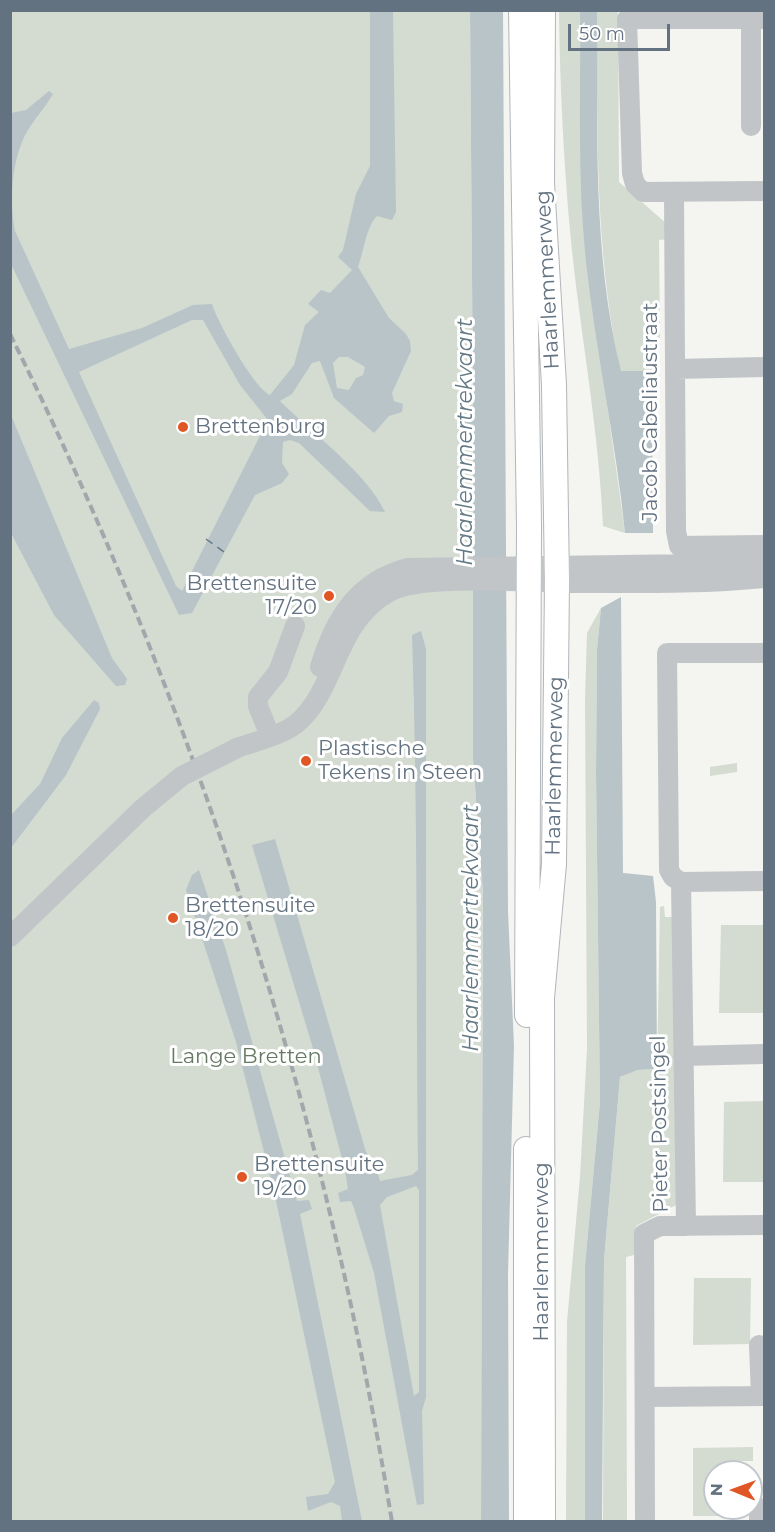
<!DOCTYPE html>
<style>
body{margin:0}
#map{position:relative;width:775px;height:1532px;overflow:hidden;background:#f4f4f0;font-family:Montserrat,sans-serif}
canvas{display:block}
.frame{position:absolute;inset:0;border:12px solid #637280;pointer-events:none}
.north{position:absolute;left:703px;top:1460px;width:60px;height:60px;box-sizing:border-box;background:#fff;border:2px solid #c1c7cc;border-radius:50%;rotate:271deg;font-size:16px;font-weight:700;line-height:24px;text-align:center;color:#637280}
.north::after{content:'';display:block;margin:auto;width:21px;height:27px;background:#e05624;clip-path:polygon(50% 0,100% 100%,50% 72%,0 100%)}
.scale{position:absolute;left:568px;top:24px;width:102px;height:27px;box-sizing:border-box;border:3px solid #637280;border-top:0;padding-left:8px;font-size:18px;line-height:21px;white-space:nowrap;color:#637280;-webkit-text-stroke:4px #fff;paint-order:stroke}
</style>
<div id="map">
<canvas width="775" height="1532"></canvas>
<div class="frame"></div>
<div class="north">N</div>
<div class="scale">50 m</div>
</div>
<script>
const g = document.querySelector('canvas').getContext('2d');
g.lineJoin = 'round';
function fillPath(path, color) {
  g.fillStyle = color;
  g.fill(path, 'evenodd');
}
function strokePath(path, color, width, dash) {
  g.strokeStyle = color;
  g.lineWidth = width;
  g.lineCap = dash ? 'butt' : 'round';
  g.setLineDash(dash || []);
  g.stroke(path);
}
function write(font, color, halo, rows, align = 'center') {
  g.font = font + ' Montserrat,sans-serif';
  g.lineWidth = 6;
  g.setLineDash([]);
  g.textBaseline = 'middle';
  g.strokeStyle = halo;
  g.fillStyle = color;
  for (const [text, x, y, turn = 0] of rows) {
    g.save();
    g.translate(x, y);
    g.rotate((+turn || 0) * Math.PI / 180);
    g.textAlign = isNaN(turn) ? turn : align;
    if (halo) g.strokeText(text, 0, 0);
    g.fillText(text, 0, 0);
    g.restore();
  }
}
const green = new Path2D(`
 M10,11H470L473,408L457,423L469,428L473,435V759L483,894L481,1521H11Z
 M559,11H580L583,230L625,533L603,526C599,433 582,343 572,251C564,171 560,91 559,11Z
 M597,11H618L619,182L667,224L669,239L659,240L660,347L652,356V371H620C595,250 597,133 597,11Z
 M601,608L597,650L596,773L600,1102L585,1265V1521L566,1522L567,1322L580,1177L587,1049L585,698L587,633Z
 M737,763V772L710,776V767Z
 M664,906L665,917H676L679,1198L676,1205L636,1226L634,1255L626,1257L627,1521L603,1522L604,1260L620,1077L638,1070L657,1069L660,907Z
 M721,925H764V1013H719Z
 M764,1101V1182H723L724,1102Z
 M694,1278H751L750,1344L693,1345Z
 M753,1447V1461H741V1472H715V1508H741V1516H693V1448Z`);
const water = new Path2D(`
 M370,11H393L396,212L392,220L377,216C366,227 364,251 358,267L389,318L406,334L410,341L411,351L392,393L394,401L403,404L402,412L389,416L374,433L334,398L320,361L312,363L292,394L280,401C311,432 367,473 385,512L370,511L299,443L290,440L283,442L282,463L289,474L282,483L255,495L192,613L179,615L11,264V113L26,110L49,91L53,94C43,111 29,124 22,142C11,169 10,203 15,231L69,349L142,328L193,305L212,304C218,323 254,388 270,395L294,365L305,325L319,312L308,304L321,290L330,293L352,270L338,257L343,250L356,194L370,166ZM192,320H203L240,385L268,420L182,591L176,586L79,372ZM339,357H348L365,367L363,375L356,378L349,390L337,388L333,363Z
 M470,11H503L508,911L514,1046L508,1274L509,1522L481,1521L483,894L473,759V435L469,428L457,423L458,414H469L473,408Z
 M580,11H597C598,131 592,253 621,371H652L653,533H625C616,442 596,353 586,262C577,179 581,94 580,11Z
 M11,415L112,658L127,679L125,685L116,686L54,615L11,533Z
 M621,597L623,873L653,876L656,902L657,1069L638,1070L620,1077L604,1260L602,1521L585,1522V1265L600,1102L596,773L597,650L601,608Z
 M421,631L426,649V1397L422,1411L424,1504L417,1505L374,1273L354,1208L351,1201L340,1202L338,1193L348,1189L345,1170L312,1045L252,845L275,839L366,1152L375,1164L380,1181L412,1175L418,1170C416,992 418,813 412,635ZM416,1186L419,1190V1392L414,1396L380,1205L387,1197Z
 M94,700L99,703L100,709L66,775L11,848V815L40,784L62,738Z
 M199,870L226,950L297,1201L309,1200L312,1209L300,1214L362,1521H342L340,1506L331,1502L308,1511L306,1497L328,1494L335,1482L274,1191L236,1042L186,890L192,875Z`);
const ferry = new Path2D(`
 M206,539L224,552`);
const minor = new Path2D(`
 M751,19V126
 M764,19H627L632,173L635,184L643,192L764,191
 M674,193L676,531L679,546L764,545
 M675,369L764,367
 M320,667C334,620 357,581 408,568L764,563
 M270,736L258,706V697L278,672L295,626
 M237,748C256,741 280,736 296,724C338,689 333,624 389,592C423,573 535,583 578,583C640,583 704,584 764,578
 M681,882L686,1226
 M681,882L673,877L669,870L667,653H764
 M681,882L764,881
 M10,937L143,808
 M683,1056L764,1054
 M759,1345L761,1396
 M645,1397L764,1396
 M759,1508V1522
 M645,1522L644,1234L660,1226L764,1225`);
const major = new Path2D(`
 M521,10L529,526L527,1015
 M526,1522V1149
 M543,1522L542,998L554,864L557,582L554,385L542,183L543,10`);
const rail = new Path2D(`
 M10,334C196,709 325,1108 392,1522`);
const minorBridge = new Path2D(`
 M143,808L182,776L237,748`);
const markers = [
 [183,427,6,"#e05624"],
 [329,596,6,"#e05624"],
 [306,761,6,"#e05624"],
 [173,918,6,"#e05624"],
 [242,1177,6,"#e05624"]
];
const streetNames = [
 ["Haarlemmerweg",548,280,-93],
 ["Jacob Cabeliaustraat",651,412,-90],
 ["Haarlemmerweg",555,766,-89],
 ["Pieter Postsingel",660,1124,-91],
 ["Haarlemmerweg",542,1252,-90]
];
const poiNames = [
 ["Brettenburg",195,427],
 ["Brettensuite",317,584,"right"],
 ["17/20",317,608,"right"],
 ["Plastische",318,749],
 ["Tekens in Steen",318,773],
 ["Brettensuite",185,906],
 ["18/20",185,930],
 ["Brettensuite",254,1165],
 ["19/20",254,1189]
];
const parkNames = [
 ["Lange Bretten",246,1057]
];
const waterNames = [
 ["Haarlemmertrekvaart",466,442,-90],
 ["Haarlemmertrekvaart",472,928,-90]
];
fillPath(green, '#d4dbd1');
fillPath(water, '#b9c4c8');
strokePath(ferry, '#637a85', 1.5, [8, 6]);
strokePath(major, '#b2b6ba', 26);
strokePath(minor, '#c1c5c8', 20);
strokePath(major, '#fff', 24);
strokePath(rail, '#a2a7ac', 4, [9, 4.5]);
strokePath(minorBridge, '#c1c5c8', 20);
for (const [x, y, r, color] of markers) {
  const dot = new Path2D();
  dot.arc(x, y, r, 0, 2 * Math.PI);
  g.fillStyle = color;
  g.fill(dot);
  strokePath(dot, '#fff', 2);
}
write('21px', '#637280', '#fff', streetNames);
write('21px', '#637280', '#fff', poiNames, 'left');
write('21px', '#657862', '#fff', parkNames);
write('italic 22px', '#637a85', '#fff', waterNames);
</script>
